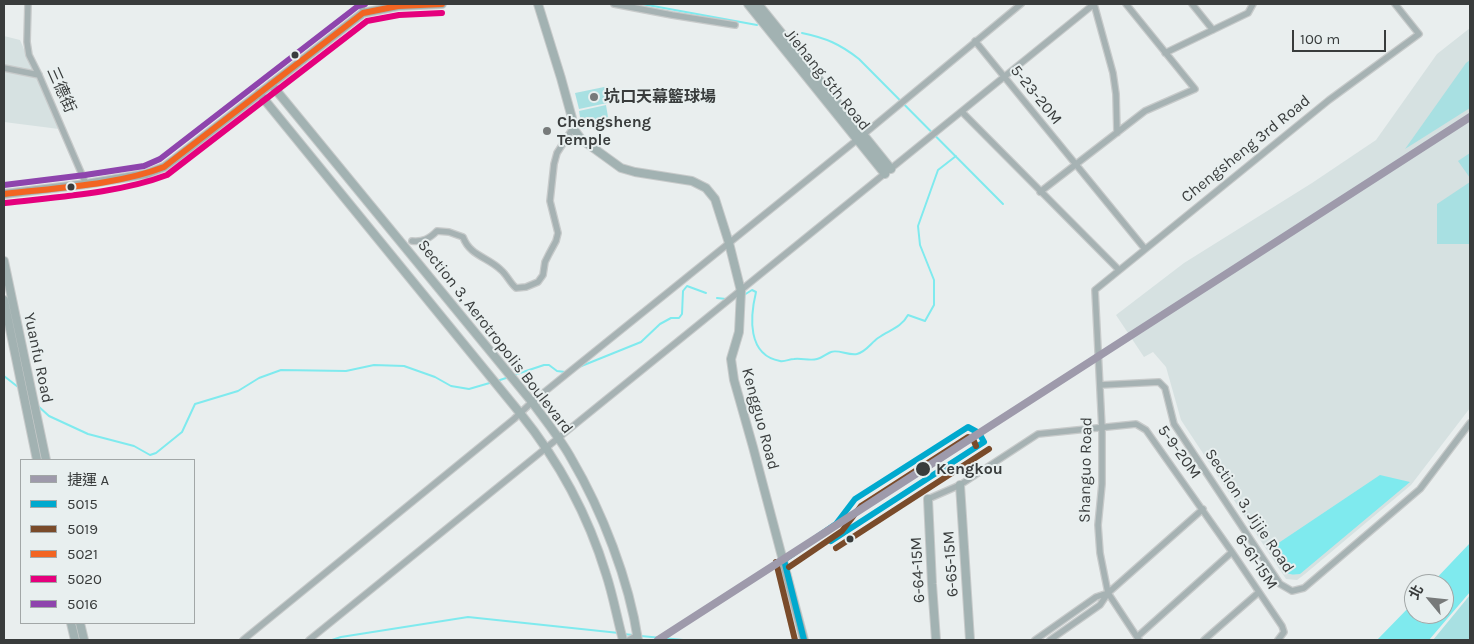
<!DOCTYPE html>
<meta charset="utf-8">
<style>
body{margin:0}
#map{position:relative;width:1474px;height:644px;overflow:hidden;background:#e9eeee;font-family:Karla,"Noto Sans TC",sans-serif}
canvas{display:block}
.frame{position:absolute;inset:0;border:5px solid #393c3c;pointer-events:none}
.legend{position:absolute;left:20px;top:459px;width:175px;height:165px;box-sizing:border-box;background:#e8efef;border:1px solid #a2a7a7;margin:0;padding:6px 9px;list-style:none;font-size:15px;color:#393c3c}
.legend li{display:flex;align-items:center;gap:10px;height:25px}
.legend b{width:25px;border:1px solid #a2a7a7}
.north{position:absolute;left:1404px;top:574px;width:50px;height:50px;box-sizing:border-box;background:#e8efef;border:1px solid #a2a7a7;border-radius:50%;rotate:298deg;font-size:14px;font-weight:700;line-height:20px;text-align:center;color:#393c3c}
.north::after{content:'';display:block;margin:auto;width:18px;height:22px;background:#777a7a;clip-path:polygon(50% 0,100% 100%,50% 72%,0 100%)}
.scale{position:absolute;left:1292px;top:30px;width:94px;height:22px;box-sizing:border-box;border:2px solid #393c3c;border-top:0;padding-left:6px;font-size:15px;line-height:18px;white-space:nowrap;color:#393c3c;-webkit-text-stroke:4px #e8efef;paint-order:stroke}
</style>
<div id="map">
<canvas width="1474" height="644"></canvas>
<div class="frame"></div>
<ul class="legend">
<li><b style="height:6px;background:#9e9aab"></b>捷運 A</li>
<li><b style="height:6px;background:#00a9ce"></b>5015</li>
<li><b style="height:6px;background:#7a4b2a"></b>5019</li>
<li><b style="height:6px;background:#f26522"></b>5021</li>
<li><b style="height:6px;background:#e5007d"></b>5020</li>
<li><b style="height:6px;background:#8e44ad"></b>5016</li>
</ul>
<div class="north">北</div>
<div class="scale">100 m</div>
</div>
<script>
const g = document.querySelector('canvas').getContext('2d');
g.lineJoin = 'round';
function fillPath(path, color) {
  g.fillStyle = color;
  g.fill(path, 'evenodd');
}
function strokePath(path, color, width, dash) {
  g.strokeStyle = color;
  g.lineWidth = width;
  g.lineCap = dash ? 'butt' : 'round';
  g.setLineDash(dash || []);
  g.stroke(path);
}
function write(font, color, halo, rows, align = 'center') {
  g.font = font + ' Karla,"Noto Sans TC",sans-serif';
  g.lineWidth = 4;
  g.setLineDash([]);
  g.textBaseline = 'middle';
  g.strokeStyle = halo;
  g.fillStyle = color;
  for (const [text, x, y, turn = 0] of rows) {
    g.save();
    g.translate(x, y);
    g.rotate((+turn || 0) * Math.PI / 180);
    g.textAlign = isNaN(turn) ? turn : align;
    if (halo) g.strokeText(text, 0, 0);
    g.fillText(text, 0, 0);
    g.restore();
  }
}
const built = new Path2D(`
 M1470,28V408L1411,485L1305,574L1297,580L1286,579L1181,420L1166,367L1153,352L1144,357L1116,315L1184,263L1312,183L1376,140L1437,54Z
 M4,36L20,40L59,129L4,122Z`);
const green = new Path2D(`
 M1470,60V108L1405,149L1466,63Z
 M609,86L612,102L579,109L575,93Z
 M606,105L609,123L582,129L579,111Z
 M1470,153V178L1458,161Z
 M1470,182V244H1437V204Z
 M1470,595V640H1433Z`);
const water = new Path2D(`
 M1380,475L1410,482L1300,574C1291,575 1287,575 1282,567L1287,564L1274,546Z
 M1470,543V592L1429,640H1377L1414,602V614H1444V584H1431Z`);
const stream = new Path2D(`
 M642,4L757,25
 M802,33C826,38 840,44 859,59L1003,204
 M744,295L752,290L756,292C750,317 747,355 780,361C785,362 789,359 794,359C802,358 810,361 817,359C822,358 826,354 831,352C838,349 849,356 857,354C866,352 871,343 878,338C889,330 901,328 908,315L925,321L934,305V280L920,245L918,226L938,170L956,156
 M717,298L726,299
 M579,367L641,342L660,324L671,318H679L682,314L683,291L687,286L706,293
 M514,375L544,365H549L557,371L565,372
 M4,376L18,387
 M497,381L509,377
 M38,406L49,416L88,434L134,446L150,455L156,453L182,432L195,404L238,391L259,378L281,370L346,371L374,365L404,366L435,377L451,386L469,389L493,382
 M623,634L633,635
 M641,636L683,640
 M332,640L341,637L468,617L619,633`);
const street = new Path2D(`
 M28,4L27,42L29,55L39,75L86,184
 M362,4L363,13
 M614,4L672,15L735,25
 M1094,4L1113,73L1116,94L1117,133
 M1192,4L1213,30
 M975,41L1145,249
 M1165,53L1248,13L1253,4
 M4,68L39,75
 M962,112L1119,270
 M1040,192L1145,111L1195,89L1126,4
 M412,241C423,242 429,239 437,231L449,232L463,237C470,256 488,257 501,270C507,275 510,283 516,288L526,287L538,282L543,275L545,262L549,254L556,241L558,233L550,201L554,164L557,153L573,128
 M1100,385L1159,382L1165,388L1174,424L1280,584L1292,591L1304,588L1420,489L1470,423
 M928,499L960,485L1038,434L1136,424L1146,430L1232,552L1282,626L1284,632L1278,640
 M1137,637L1232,552
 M243,640L514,419L532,402L858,139L1021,4
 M309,640L1094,4
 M629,640L638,635
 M1035,640L1096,597L1108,593
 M1050,640L1100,605L1108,593L1203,509
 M1139,640L1108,593L1100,553L1098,525L1102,484V429L1095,290L1329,100L1419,34L1395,4
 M1204,640L1259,592`);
const secondary = new Path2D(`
 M538,4L561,78L572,118L573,128L581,139L621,168L635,172L692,181L706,188L715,199L729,243L741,291L739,332L731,359L734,380L753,447L804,640
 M748,4L885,174
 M758,4L891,169
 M271,84L532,402C545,420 560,438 571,458C602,511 629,580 638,640
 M259,93L520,413C558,460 588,515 606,574C613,595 617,618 623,640
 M4,194L86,184L146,174L164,167L175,159L363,13L398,6L442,4
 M4,261L46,460
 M4,300L37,460
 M960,485L970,640
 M928,499L932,584L936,640
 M71,623L75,640
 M80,623L84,640`);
const bus1 = new Path2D(`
 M831,541L984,442
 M784,560L836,524L855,499L968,427L979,433L984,442
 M784,560L804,640`);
const bus2 = new Path2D(`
 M836,548L989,449
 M776,562L795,640
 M789,567L842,531L861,506L968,437L973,439L976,446`);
const bus3 = new Path2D(`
 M4,194C54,188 118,185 164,167L363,13L398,6L442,4`);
const bus4 = new Path2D(`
 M5,203C56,197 120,193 167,175L367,21L399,15L442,13`);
const bus5 = new Path2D(`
 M4,185L85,175L144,166L160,159L358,6L365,4`);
const metro1 = new Path2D(`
 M658,640L1470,117`);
const markers = [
 [295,55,4.5,"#393c3c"],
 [594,97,5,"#777a7a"],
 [547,131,5,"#777a7a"],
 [71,187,4.5,"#393c3c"],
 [923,469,8,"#393c3c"],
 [850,539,4.5,"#393c3c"]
];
const streetNames = [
 ["Jiehang 5th Road",827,80,51],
 ["三德街",61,90,66],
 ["5-23-20M",1036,95,51],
 ["Chengsheng 3rd Road",1246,149,-39],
 ["Section 3, Aerotropolis Boulevard",495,337,52],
 ["Yuanfu Road",38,358,78],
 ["Kengguo Road",760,419,75],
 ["5-9-20M",1179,452,54],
 ["Shanguo Road",1086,470,-89],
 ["Section 3, Jijie Road",1249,511,56],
 ["6-61-15M",1256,562,56],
 ["6-65-15M",951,564,-94],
 ["6-64-15M",918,570,-93]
];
const poiNames = [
 ["坑口天幕籃球場",604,97],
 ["Chengsheng",557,122],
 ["Temple",557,140]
];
const stopNames = [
 ["Kengkou",936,469]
];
fillPath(built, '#d6e1e1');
fillPath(green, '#a8e0e2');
fillPath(water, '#7feaee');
strokePath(stream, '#7feaee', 2);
strokePath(street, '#c7caca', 8);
strokePath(secondary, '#c7caca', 10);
strokePath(street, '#a6b2b3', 5.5);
strokePath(secondary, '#a2b2b2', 8);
strokePath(bus1, '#00a9ce', 6);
strokePath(bus2, '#7a4b2a', 6);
strokePath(bus3, '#f26522', 6);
strokePath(bus4, '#e5007d', 6);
strokePath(bus5, '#8e44ad', 6);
strokePath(metro1, '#9e9aab', 8);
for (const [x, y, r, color] of markers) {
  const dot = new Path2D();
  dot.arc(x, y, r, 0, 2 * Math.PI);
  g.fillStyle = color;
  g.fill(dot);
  strokePath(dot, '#e8efef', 2);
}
write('16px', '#393c3c', '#e8efef', streetNames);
write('bold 16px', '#393c3c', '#e8efef', poiNames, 'left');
write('bold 16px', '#393c3c', '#e8efef', stopNames, 'left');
</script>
